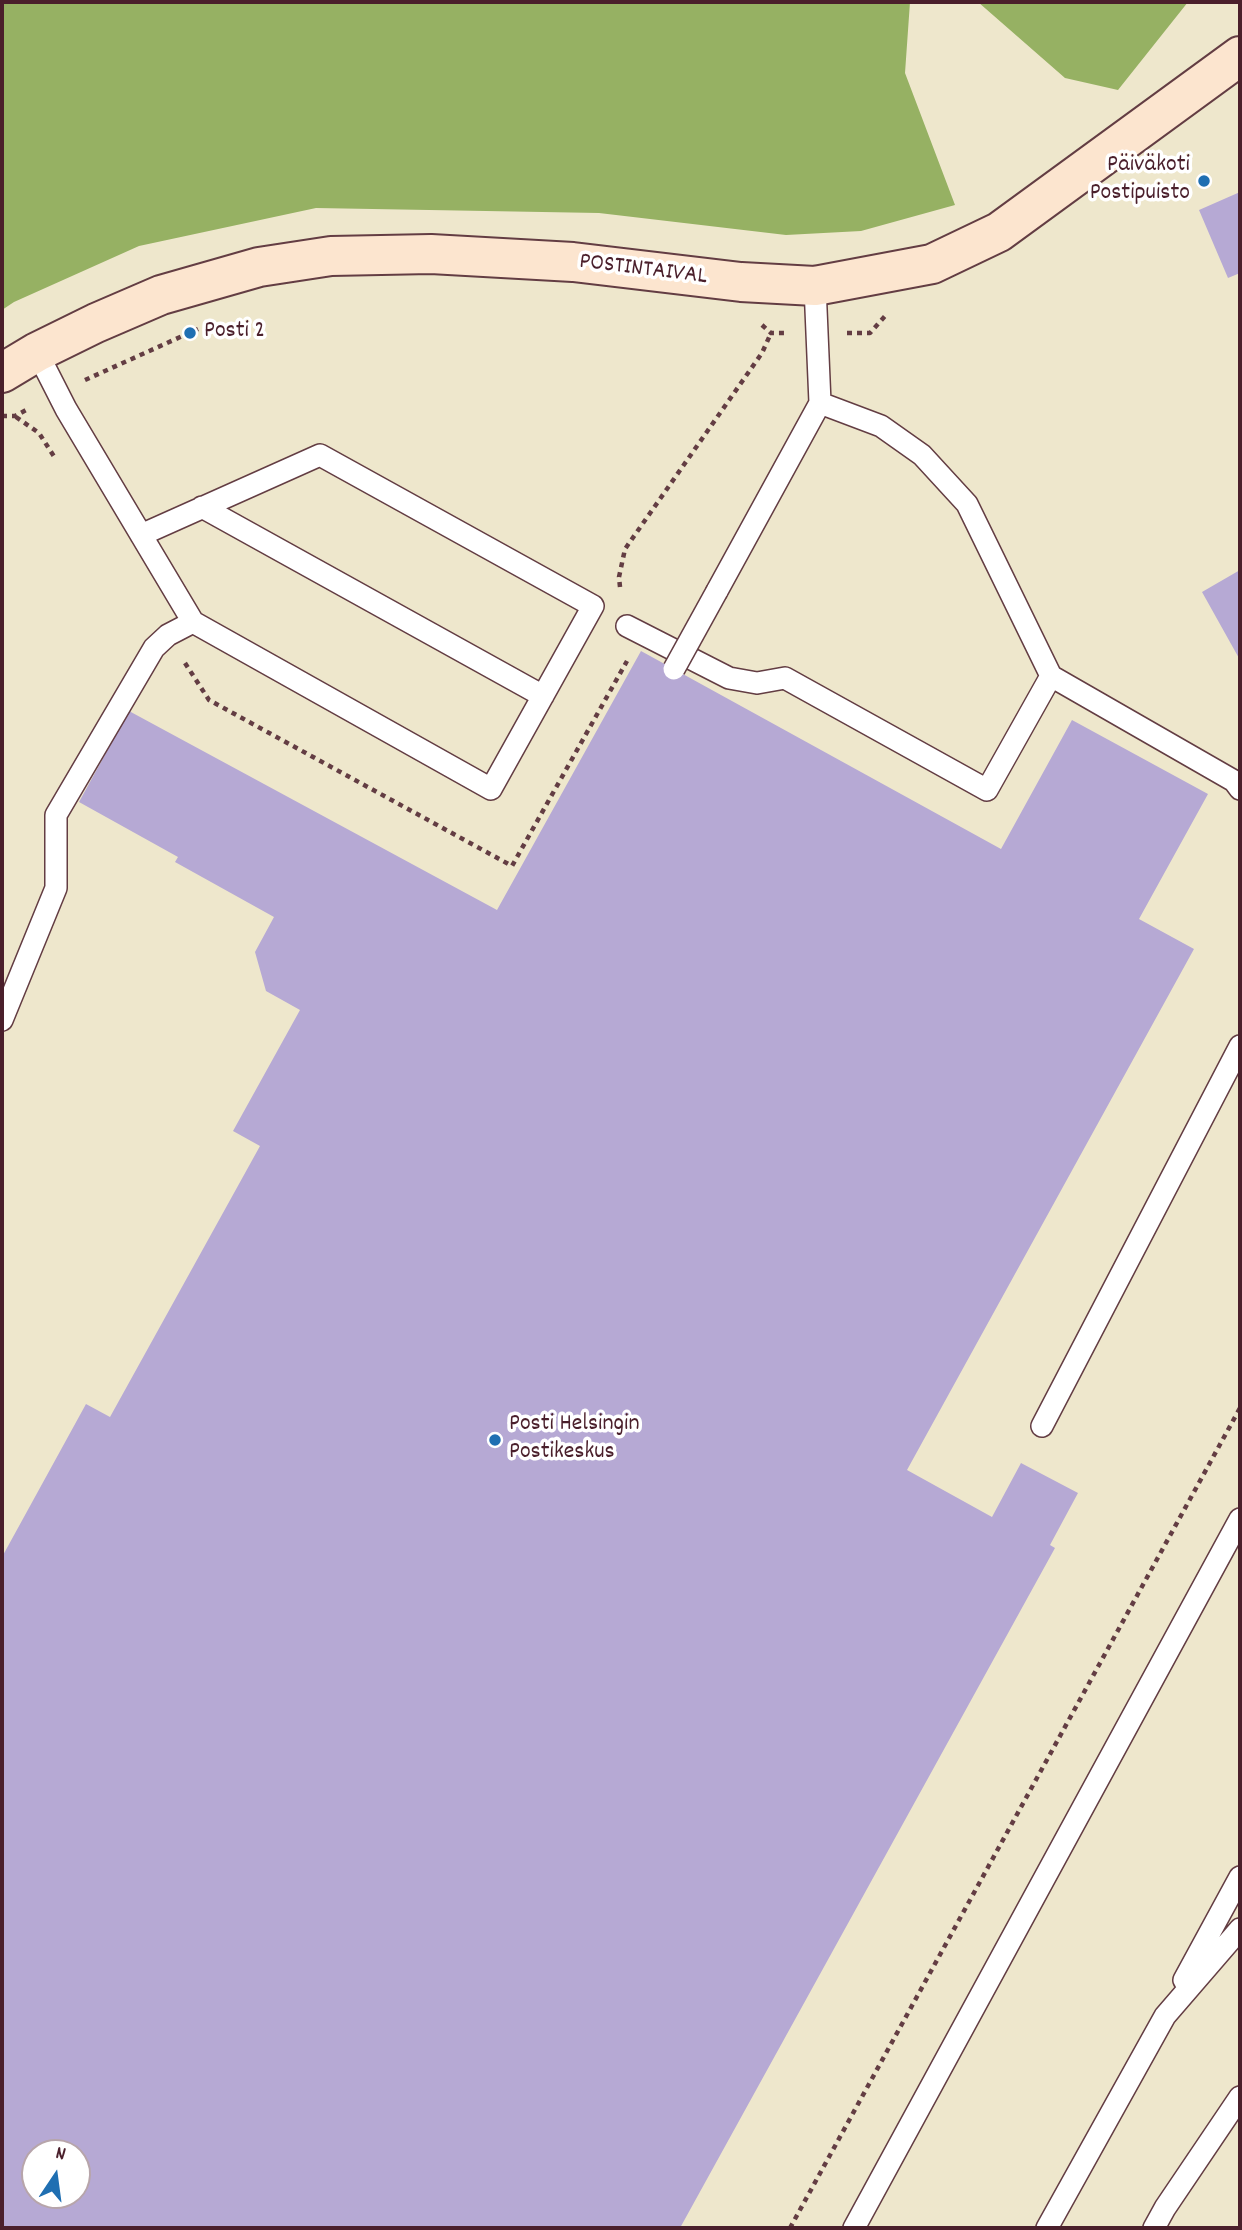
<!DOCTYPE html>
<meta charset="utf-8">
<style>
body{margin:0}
#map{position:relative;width:1242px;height:2230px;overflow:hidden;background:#eee7cc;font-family:Dekko,sans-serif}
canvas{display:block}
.frame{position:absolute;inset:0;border:4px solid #4a1f2b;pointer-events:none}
.north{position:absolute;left:21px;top:2139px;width:70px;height:70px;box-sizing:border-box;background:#fff;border:2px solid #b7a5aa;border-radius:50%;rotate:13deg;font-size:19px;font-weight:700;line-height:28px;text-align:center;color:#4a1f2b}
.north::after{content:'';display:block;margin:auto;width:24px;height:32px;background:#1f6fb2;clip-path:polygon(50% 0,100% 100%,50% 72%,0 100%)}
</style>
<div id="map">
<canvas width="1242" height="2230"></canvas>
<div class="frame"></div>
<div class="north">N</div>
</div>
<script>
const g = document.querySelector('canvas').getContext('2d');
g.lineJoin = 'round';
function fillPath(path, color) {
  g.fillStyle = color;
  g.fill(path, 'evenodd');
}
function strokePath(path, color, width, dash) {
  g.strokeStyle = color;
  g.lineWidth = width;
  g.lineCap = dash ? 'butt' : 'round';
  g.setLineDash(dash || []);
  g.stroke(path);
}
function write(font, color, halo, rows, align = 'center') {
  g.font = font + ' Dekko,sans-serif';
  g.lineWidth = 7;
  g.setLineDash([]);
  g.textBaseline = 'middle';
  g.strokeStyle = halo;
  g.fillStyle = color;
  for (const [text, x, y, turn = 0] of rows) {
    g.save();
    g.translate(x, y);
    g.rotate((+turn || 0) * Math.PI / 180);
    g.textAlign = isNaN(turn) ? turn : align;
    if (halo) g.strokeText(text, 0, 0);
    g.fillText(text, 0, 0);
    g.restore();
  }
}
const forest = new Path2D(`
 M2,2H910L905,73L955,205L861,231L786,235L599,213L316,208L139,246L14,302L2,310Z
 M978,2H1188L1118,90L1065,78Z`);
const building = new Path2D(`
 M1240,192V273L1228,278L1199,210Z
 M1240,570V660L1202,592Z
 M641,651L1001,849L1072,720L1208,794L1139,919L1194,949L907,1470L992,1517L1021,1463L1078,1493L1050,1545L1055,1548L680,2228H2V1557L86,1404L110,1417L260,1146L233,1131L300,1010L266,991L255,952L274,917L175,862L178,857L79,802L129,711L497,910ZM35,2153H77V2195H35Z`);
const path = new Path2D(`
 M762,325L771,333H786
 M847,333H870L886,315
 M85,380L198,329
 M2,416H15L30,408
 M16,417L39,433L55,458
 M620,587L619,577L625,549L762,353L771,333
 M185,663L209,700L512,866L627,661
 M790,2228L1240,1408`);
const lane = new Path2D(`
 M37,352L66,409L193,622L491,789L593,606L320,455L141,535
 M820,403L881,426L922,455L967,504L1051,676L1234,781L1240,789
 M202,507L543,696
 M717,591L820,403L815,286
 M627,626L729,678L757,683L785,678L987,790L1051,676
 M2,1020L56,888V815L154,648L168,635L193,622
 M1042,1426L1240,1046
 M1184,1980L1240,1877
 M854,2228L1240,1519
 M1047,2228L1165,2016L1240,1929
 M1154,2228L1165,2208L1240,2097`);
const secondary = new Path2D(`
 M2,373L37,352L96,323L161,295L259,267L331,256L431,254L573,262L741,282L815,286L932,264L999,232L1240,56`);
const laneBridge = new Path2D(`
 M674,669L717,591`);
const markers = [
 [1204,181,7,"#1f6fb2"],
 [190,333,7,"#1f6fb2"],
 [495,1440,7,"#1f6fb2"]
];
const poiNames = [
 ["Päiväkoti",1190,167,"right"],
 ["Postipuisto",1190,195,"right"],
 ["Posti 2",204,333],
 ["Posti Helsingin",509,1426],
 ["Postikeskus",509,1454]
];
const streetNames = [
 ["POSTINTAIVAL",643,271,7]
];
fillPath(forest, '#96b163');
fillPath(building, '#b6a9d4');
strokePath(lane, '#633d43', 24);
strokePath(secondary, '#633d43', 42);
strokePath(path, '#633d43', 4.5, [5, 5]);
strokePath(lane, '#fff', 21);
strokePath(secondary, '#fce5cf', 38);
strokePath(laneBridge, '#633d43', 24, []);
strokePath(laneBridge, '#fff', 21);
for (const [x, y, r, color] of markers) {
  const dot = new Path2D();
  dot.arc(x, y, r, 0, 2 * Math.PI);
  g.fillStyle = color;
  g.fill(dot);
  strokePath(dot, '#fff', 2.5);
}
write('24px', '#4a1f2b', '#fff', poiNames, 'left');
write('24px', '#4a1f2b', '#fff', streetNames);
</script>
